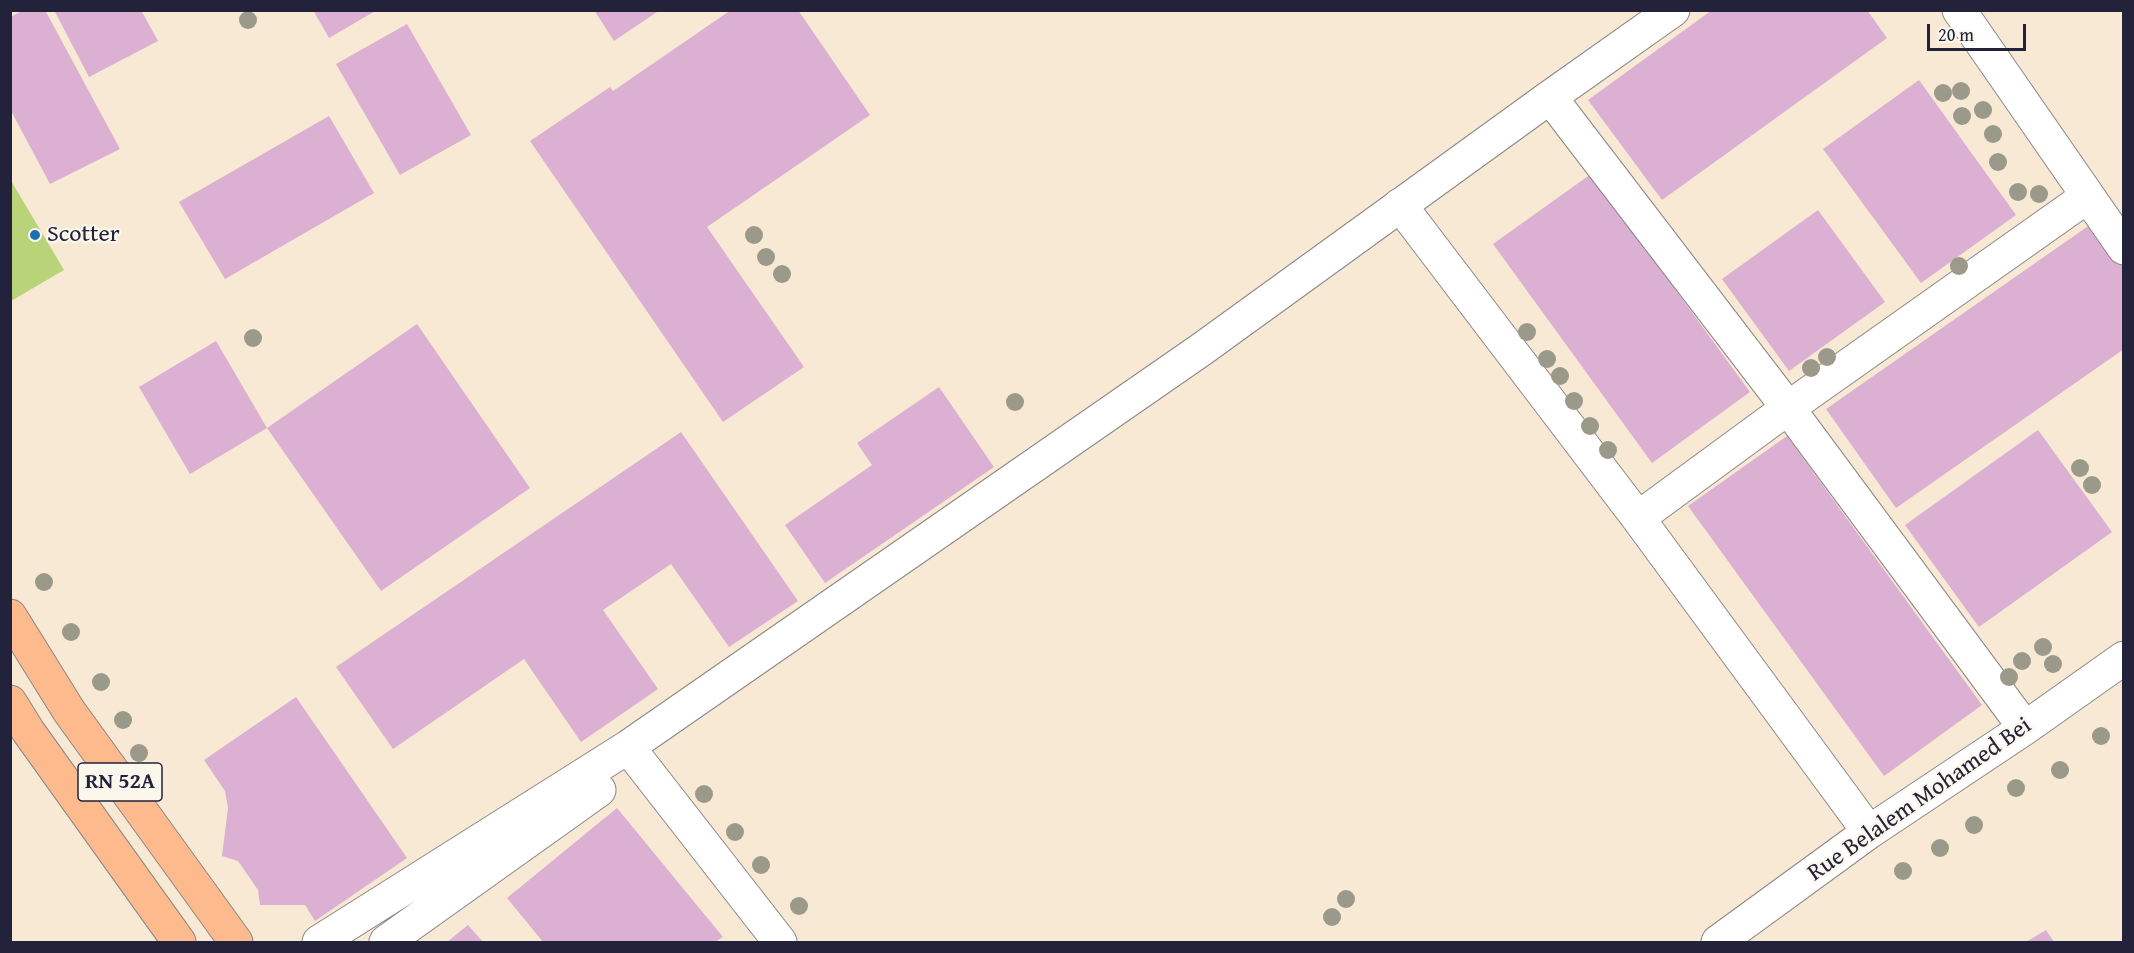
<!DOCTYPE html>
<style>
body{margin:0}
#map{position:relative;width:2134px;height:953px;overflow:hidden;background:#f7e9d4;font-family:"Gentium Book Plus",serif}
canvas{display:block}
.frame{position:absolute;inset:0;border:12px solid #22223b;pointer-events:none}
.scale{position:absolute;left:1927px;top:24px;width:99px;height:27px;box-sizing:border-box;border:3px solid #22223b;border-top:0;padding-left:8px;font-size:18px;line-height:21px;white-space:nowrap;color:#22223b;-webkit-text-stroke:4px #fbf7ec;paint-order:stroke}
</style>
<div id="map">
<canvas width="2134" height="953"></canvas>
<div class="frame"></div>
<div class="scale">20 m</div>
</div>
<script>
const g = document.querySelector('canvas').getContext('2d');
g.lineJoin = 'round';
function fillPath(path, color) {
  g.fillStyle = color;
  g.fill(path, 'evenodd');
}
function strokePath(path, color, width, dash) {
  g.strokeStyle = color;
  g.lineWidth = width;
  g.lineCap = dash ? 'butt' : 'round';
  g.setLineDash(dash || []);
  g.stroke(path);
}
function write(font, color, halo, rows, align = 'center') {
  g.font = font + ' "Gentium Book Plus",serif';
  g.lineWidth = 4.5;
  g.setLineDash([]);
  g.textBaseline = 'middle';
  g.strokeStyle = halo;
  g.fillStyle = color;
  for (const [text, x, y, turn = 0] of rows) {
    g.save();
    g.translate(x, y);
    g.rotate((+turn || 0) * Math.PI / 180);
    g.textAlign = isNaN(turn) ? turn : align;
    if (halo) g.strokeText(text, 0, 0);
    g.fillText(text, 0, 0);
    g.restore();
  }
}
const green = new Path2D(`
 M10,179L64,270L11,301H10Z`);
const building = new Path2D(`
 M24,10H45L120,149L50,184L10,109V17Z
 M54,10H141L158,41L89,77Z
 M313,10H377L329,38Z
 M594,10H660L614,41Z
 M731,10H798L870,115L707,227L804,367L723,422L530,141L610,87L613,91Z
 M1712,10H1867L1887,38L1662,200L1588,100Z
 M407,24L471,135L400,175L336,64Z
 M1919,80L2016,215L1921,283L1823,149Z
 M329,116L374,193L225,279L179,202Z
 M1591,174L1750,392L1652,463L1493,244Z
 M1818,210L1885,302L1789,371L1722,279Z
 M2094,222L2124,264V349L1896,508L1826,409Z
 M417,324L530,488L381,591L267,428Z
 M216,341L267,428L190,474L139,387Z
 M939,387L994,467L825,583L785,525L872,465L857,443Z
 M2038,430L2112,532L1979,627L1905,525Z
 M681,432L798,601L729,647L671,564L603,610L658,689L581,742L524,659L393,749L336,667Z
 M1787,436L1982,705L1884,776L1688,506Z
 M296,697L407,858L315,921L305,905H260L258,890L238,861L222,856L228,808L225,791L204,760Z
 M617,808L723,937L715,942H543L507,898Z
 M468,925L483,942H447Z
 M2046,930L2054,942H2026Z`);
const street = new Path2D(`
 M1959,10L2124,248
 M1550,97L1788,408L2025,728
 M1400,205L1638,518L1869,832
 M1638,518L1788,408L2088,196
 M628,747L780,942
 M319,942L628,747L1202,349L1550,97L1673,10
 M386,942L599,790
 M1718,942L1869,832L2025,728L2124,658`);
const primary = new Path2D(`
 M10,616L69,711L236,942
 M10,702L28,731L179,942`);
const trees = [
 [248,20],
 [1961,91],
 [1943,93],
 [1983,110],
 [1962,116],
 [1993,134],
 [1998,162],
 [2018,192],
 [2039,194],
 [754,235],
 [766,257],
 [1959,266],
 [782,274],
 [1527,332],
 [253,338],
 [1827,357],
 [1547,359],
 [1811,368],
 [1560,376],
 [1574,401],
 [1015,402],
 [1590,426],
 [1608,450],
 [2080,468],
 [2092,485],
 [44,582],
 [71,632],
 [2043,647],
 [2022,661],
 [2053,664],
 [2009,677],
 [101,682],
 [123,720],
 [2101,736],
 [139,753],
 [2060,770],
 [2016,788],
 [704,794],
 [1974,825],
 [735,832],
 [1940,848],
 [761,865],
 [1903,871],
 [1346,899],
 [799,906],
 [1332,917]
];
const markers = [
 [35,235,6,"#1f6fb2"]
];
const shields = [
 [120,782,84]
];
const shieldNames = [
 ["RN 52A",120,782]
];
const poiNames = [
 ["Scotter",47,235]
];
const streetNames = [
 ["Rue Belalem Mohamed Bei",1920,800,-35]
];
fillPath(green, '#b9d379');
fillPath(building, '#dbb0d2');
strokePath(street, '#8c8688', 35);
strokePath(primary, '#8c8688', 35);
strokePath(street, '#fff', 33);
strokePath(primary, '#fcba8d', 33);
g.fillStyle = '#9b998a';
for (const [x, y] of trees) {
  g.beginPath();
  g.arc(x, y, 9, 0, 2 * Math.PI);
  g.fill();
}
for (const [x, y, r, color] of markers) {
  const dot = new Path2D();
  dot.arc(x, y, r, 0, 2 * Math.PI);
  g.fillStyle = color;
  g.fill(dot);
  strokePath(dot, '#fbf7ec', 2);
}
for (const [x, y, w] of shields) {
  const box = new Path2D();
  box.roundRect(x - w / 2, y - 19, w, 38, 4.5);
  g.fillStyle = '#fbf7ec';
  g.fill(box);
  strokePath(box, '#22223b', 1.5);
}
write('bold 22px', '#22223b', null, shieldNames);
write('24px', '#22223b', '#fbf7ec', poiNames, 'left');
write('24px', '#22223b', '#fbf7ec', streetNames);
</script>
